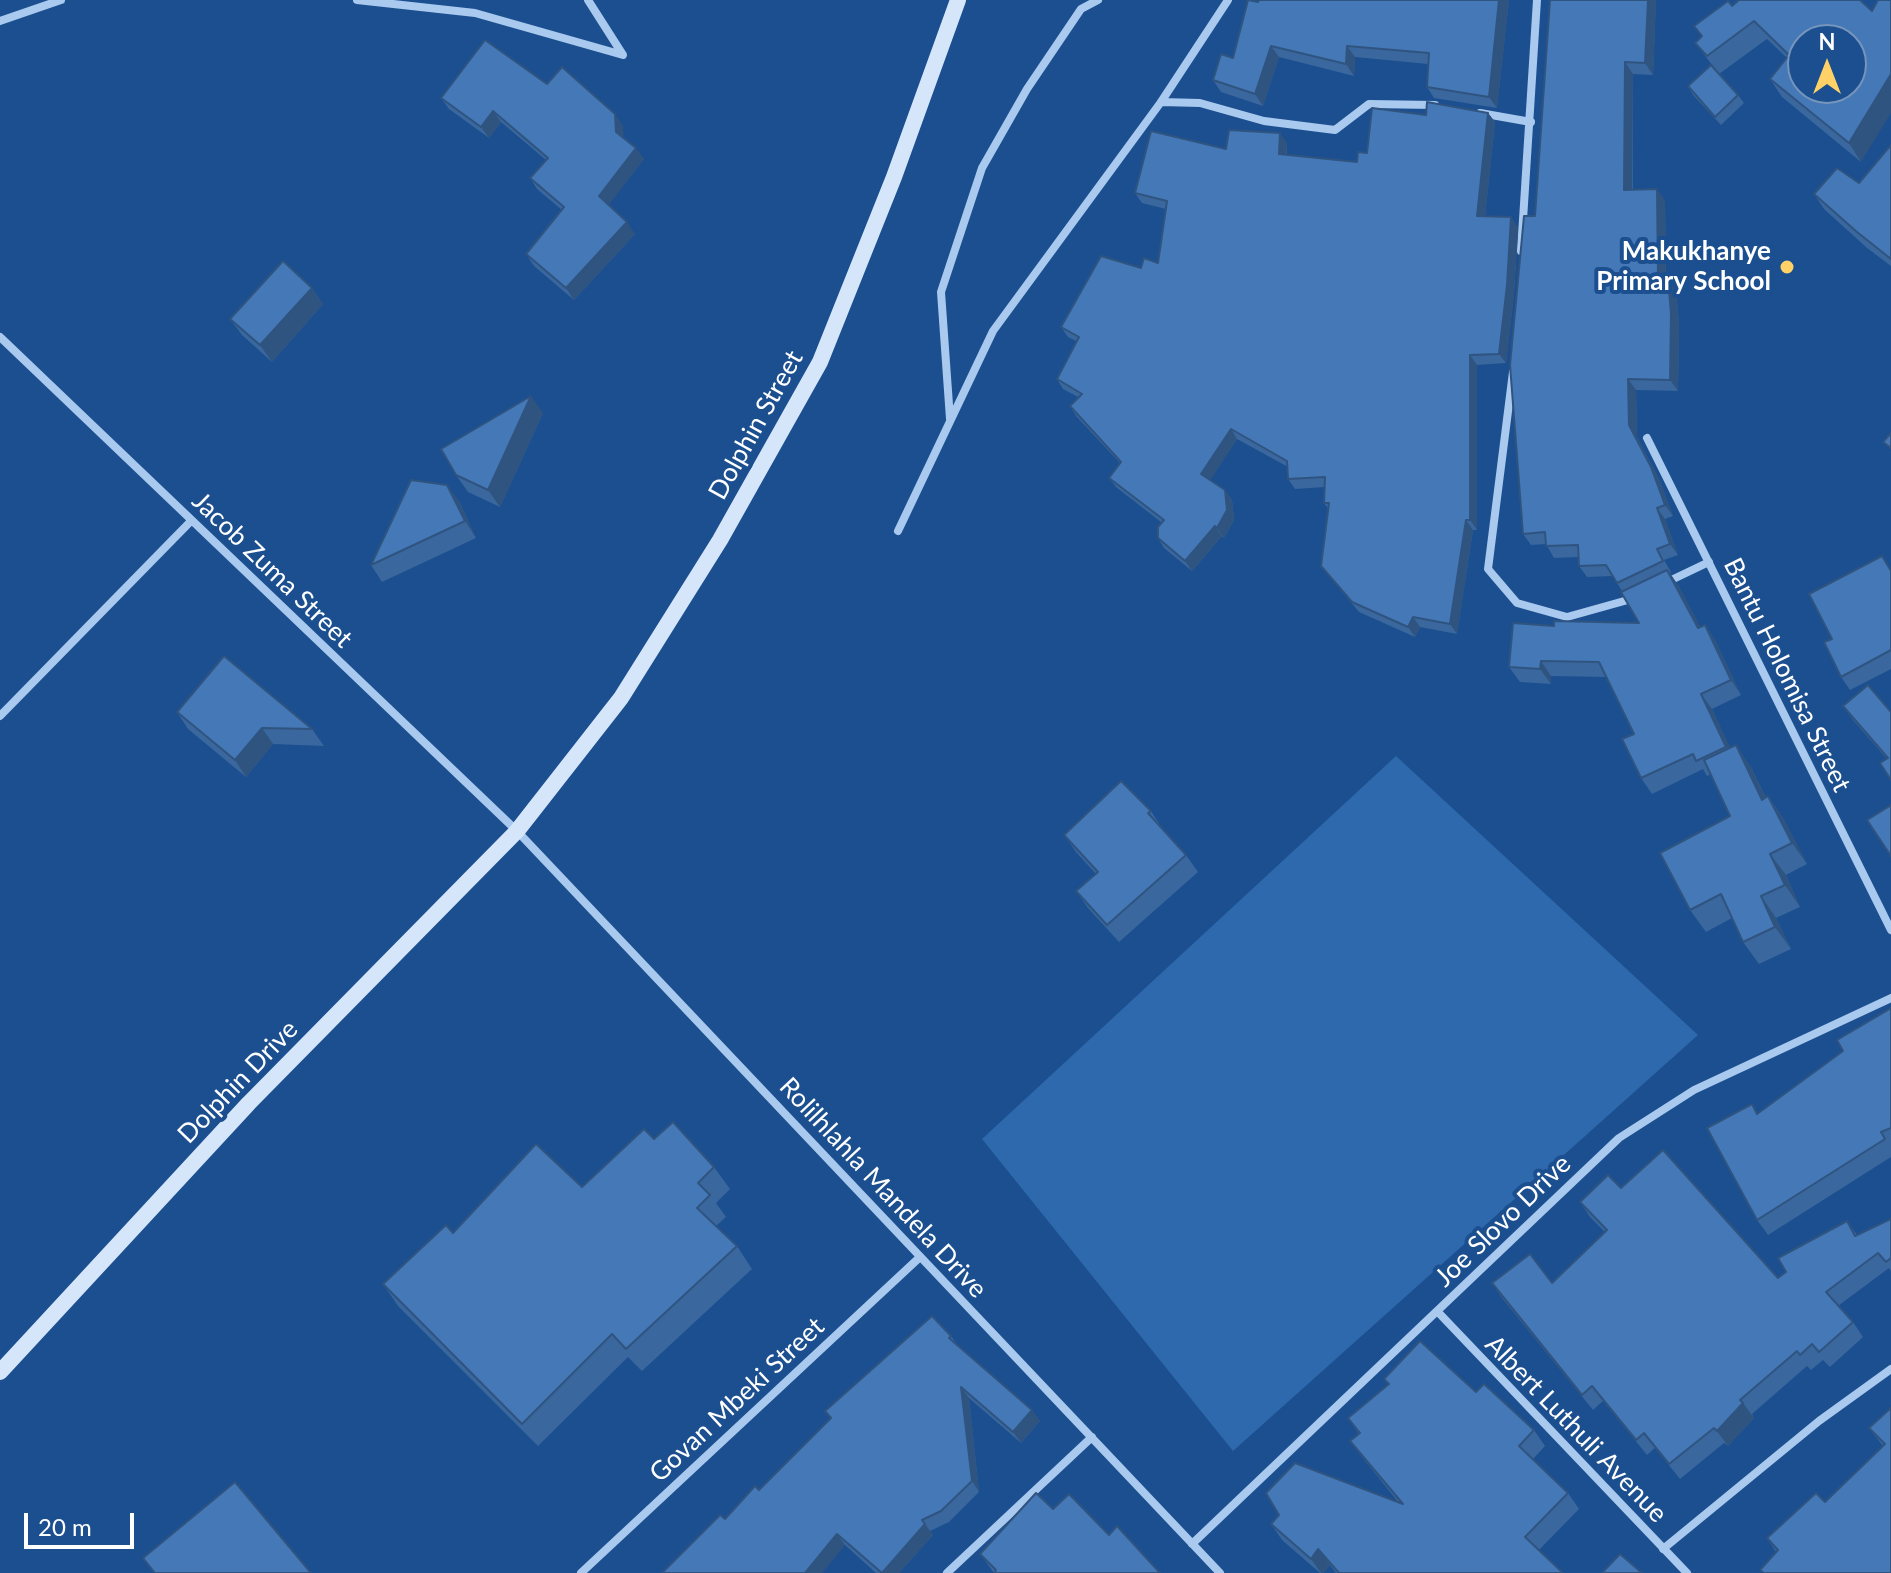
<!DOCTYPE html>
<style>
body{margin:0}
#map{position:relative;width:1891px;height:1573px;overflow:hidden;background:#1b4f8f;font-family:Lato,sans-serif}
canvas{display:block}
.north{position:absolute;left:1787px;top:24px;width:80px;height:80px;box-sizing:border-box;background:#1b4f8f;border:2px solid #7695bc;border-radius:50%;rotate:0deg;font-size:22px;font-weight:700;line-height:32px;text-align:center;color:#fff}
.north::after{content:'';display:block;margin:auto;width:28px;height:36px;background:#ffd166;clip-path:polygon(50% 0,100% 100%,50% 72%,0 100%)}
.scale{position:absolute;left:24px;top:1513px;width:110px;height:36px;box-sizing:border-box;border:4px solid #fff;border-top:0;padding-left:10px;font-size:24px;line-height:28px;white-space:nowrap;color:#fff;-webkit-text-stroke:6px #1b4f8f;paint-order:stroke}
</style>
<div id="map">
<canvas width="1891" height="1573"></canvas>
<div class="north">N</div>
<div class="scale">20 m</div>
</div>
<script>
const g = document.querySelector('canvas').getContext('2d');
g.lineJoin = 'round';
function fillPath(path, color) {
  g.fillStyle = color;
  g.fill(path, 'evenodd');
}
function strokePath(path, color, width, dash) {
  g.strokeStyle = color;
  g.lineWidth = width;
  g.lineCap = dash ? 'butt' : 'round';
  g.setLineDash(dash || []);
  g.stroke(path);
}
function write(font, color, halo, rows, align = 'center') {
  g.font = font + ' Lato,sans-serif';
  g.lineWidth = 8;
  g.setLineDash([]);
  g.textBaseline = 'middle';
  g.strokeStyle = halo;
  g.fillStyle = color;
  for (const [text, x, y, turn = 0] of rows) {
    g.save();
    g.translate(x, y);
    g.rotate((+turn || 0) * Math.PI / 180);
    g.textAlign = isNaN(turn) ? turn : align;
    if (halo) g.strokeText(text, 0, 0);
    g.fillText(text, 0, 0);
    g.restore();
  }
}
const green = new Path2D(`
 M1396,756L1698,1035L1233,1451L982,1139Z`);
const street = new Path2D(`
 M357,0L475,13L623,55L588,0
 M0,21L61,0
 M1161,102L1200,103L1264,121L1335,130L1369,104L1435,105
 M1480,113L1531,122
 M1521,251L1537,0
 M0,337L517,831L1220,1573
 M1513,372L1488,569L1517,603L1567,617L1635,598
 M950,419L941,292L982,168L1027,89L1081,9L1098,0
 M1647,438L1891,930
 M898,531L993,331L1161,102L1228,0
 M1665,583L1709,562
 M0,716L191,521
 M1437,1311L1687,1573
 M1192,1544L1619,1138L1694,1090L1891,998
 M1663,1549L1819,1421L1891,1369
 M581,1573L920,1257
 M947,1573L1092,1437`);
const secondary = new Path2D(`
 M0,1372L249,1103L517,831L621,698L720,540L820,362L894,177L958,0`);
const wall = new Path2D(`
 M1259,0H1509L1497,108L1434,98L1427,87L1428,64L1355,57L1354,76L1279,57L1263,106L1221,92L1213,80L1233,58Z
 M1656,0L1653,75L1633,74V189L1665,200L1666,278H1668L1676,289L1679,326L1678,391L1636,390L1637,437L1659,479L1673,516L1665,519L1678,555L1664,560L1671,572L1670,573L1678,585L1700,627L1705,625L1715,640L1741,695L1712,709L1730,748L1751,767L1766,798L1768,796L1783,818L1807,864L1786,875L1800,907L1776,918L1791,949L1759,964L1743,942L1732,918L1706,932L1690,910L1730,816L1711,774L1707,776L1703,769L1652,794L1641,778L1634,734L1607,677L1551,676V684L1520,682L1509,667L1554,626L1639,623L1622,591L1613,576L1587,577L1579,566L1578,557L1554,558L1546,544L1531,545L1523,534L1535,216Z
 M1860,0L1861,162L1782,97L1770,79L1787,58L1767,39L1719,74L1738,95L1744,103L1721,125L1693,95L1688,86L1716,70L1695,43L1732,6Z
 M547,84L623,126V137L644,159L608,205L635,234L574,300L534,266L526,254L562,210L537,189L530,178L546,160L501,122L489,138L449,109L441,98Z
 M1488,113L1495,122L1485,217L1518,227L1514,294L1506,363L1477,365V530H1473L1457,634L1420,627L1415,637L1359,612L1321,566L1329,510L1324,503L1325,487L1295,489L1288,479V467L1237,439L1210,480L1225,490L1232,500L1234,520L1224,538L1222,536L1192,571L1164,548L1158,538L1161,522L1116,487L1109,478L1120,463L1076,416L1070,406L1078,397L1063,389L1057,379L1076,341L1068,337L1061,327L1141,268L1158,263L1166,209L1142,203L1135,193L1226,149L1287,143V155L1357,162L1367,153L1426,115Z
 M1891,145V266L1867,248L1824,209L1814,194L1859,183Z
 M312,288L323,304L272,362L242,335L230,319Z
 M543,413L500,507L468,492L456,475Z
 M459,501L476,538L382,582L371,565Z
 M1891,569V669L1850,690L1841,677L1832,639Z
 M1843,706L1891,712V780L1887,759L1853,720Z
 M177,712L312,729L324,746L273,744L246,777L188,729Z
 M1151,811L1162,828L1186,855L1198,872L1119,942L1088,908L1076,891L1096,874L1076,852L1064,835Z
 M1891,1008V1157L1768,1235L1757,1220L1758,1113L1843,1051Z
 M654,1139L714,1167L730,1189L716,1203L726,1217L716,1226L737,1246L752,1269L642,1371L628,1357L538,1446L398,1306L383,1284L453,1233L582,1187Z
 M1621,1188L1778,1278L1847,1221L1857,1235L1891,1219V1271L1889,1268L1838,1306L1853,1322L1863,1337L1830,1367L1823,1360L1811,1370L1807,1366L1752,1414L1754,1418L1728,1446L1724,1443L1680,1479L1655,1448L1647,1455L1603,1401L1593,1410L1502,1298L1492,1283H1552L1605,1232L1590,1217L1580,1202Z
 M951,1336L959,1347L1040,1421L1021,1443L969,1398L979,1492L949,1522L930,1531L933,1535L899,1573H876L845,1545L725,1519L759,1490L831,1419L825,1411Z
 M1384,1379L1476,1392L1534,1430L1545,1446L1533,1459L1568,1493L1579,1509L1539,1550L1563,1573H1336L1330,1565L1323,1573H1320L1282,1540L1271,1524L1399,1503L1362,1457L1350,1441L1359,1434L1348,1418L1388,1385Z
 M1891,1408V1573H1763L1760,1570L1776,1552L1767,1538L1825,1502L1883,1446L1869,1428Z
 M1053,1509L1109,1535L994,1573L980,1554Z`);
const shadedWall = new Path2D(`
 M1499,0H1509L1497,108L1489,97Z
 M1648,0H1656L1653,75L1645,63Z
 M1271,46L1279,57L1263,106L1255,94Z
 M1347,46L1355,57L1354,76L1346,64Z
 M1625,62L1633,74L1632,201L1624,190Z
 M1891,74V113L1861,162L1849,143Z
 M493,111L501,122L489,138L481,127Z
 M1488,113L1495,122L1484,226L1477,216Z
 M615,114L623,126L624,143L616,132Z
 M1280,133L1287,143L1286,164L1279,154Z
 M636,148L644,159L607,207L599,196Z
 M1657,189L1665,200L1666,290L1658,278Z
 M1511,217L1518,227L1514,294L1506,363L1499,354Z
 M627,222L635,234L574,300L566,288Z
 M1668,278L1676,289L1679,326L1678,391L1670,380Z
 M312,288L323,304L272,362L260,345Z
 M1470,355L1477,365V530L1470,520Z
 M1628,379L1636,390L1637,437L1659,479L1673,516L1665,505L1629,425Z
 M531,396L543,413L500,507L488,490Z
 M1231,429L1237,439L1208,484L1201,474Z
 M447,485L459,501L476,538L465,521Z
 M1225,490L1232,500L1234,520L1224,538L1217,528Z
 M1657,508L1665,519L1678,555L1670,544Z
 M1466,520L1473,530L1457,634L1450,624Z
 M1215,526L1222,536L1192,571L1185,561Z
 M1667,570L1678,585L1709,643L1698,628Z
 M1413,617L1420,627L1415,637L1408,627Z
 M1705,625L1715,640L1741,695L1731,680Z
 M1541,661L1551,676V684L1540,669Z
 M1701,694L1712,709L1737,762L1726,747Z
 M262,728L273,744L246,777L235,760Z
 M1736,745L1751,767L1777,822L1762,800Z
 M1768,796L1783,818L1807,864L1792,843Z
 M1770,854L1786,875L1800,907L1785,885Z
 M1761,896L1776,918L1791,949L1775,927Z
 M961,1387L969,1398L979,1492L972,1481Z
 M1743,1403L1754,1418L1728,1446L1717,1431Z
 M1032,1410L1040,1421L1021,1443L1013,1432Z
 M925,1524L933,1535L899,1573H882Z
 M837,1534L845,1545L822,1573H805Z
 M1318,1549L1330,1565L1323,1573H1321L1311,1559Z`);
const building = new Path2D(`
 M1248,0L1258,2L1259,0H1499L1489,97L1427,87L1429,53L1347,46L1346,64L1271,46L1255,94L1213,80L1221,54L1233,58Z
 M1550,0H1648L1645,63L1625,62L1624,190L1657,189L1658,278H1668L1671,314L1670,380L1628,379L1629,425L1651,467L1665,505L1657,508L1670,544L1657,549L1663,561L1617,583L1606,565L1579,566L1578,545L1546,546L1545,532L1523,534L1510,365L1524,216H1535Z
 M1739,0H1860L1872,11L1878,0H1891V74L1849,143L1770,79L1789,55L1754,21L1707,56L1695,43L1702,36L1694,26L1728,1L1732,6ZM1803,40H1851V88H1803Z
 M485,40L547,84L562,67L615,114L616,132L636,148L599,196L627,222L566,288L526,254L564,207L530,178L548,158L493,111L481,127L441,98Z
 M1711,65L1738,95L1715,117L1688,86Z
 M1427,102L1488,113L1477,216L1511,217L1507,285L1499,354L1470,355V520H1466L1450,624L1413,617L1408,627L1352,602L1321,566L1329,503H1324L1325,477L1288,479L1287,461L1231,429L1201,474L1225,490L1227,510L1217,528L1215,526L1185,561L1158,538V527L1164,520L1109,478L1121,462L1070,406L1082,394L1057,379L1079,337L1061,327L1101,256L1141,268L1144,258L1158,263L1167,201L1135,193L1151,131L1226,149L1229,130L1280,133L1279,154L1357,162L1358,152L1367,153L1372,108L1426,115Z
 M1891,145V259L1857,232L1814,194L1837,168L1859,183Z
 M283,261L312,288L260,345L230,319Z
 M531,396L488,490L456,475L441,449Z
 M1891,433V448L1883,442Z
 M411,480L447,485L465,521L371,565Z
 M1882,556L1891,571V650L1841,677L1824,642L1832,639L1809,594Z
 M1667,570L1698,628L1705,625L1731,680L1701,694L1726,747L1696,761L1693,754L1641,778L1622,739L1634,734L1599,662L1541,661L1540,669L1509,667L1513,623L1554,626V621L1639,623L1621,592Z
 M224,656L312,729L262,728L235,760L177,712Z
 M1868,685L1891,712V780L1880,763L1888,758L1843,706Z
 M1736,745L1762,800L1768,796L1792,843L1770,854L1785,885L1761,896L1775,927L1743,942L1721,894L1690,910L1660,853L1730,816L1704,760Z
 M1121,781L1151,811L1148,813L1186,855L1107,925L1076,891L1098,872L1064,835Z
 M1891,805V856L1867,820Z
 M1891,1008V1128L1881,1132L1885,1139L1757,1220L1707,1128L1752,1104L1757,1114L1843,1051L1837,1040Z
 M673,1122L714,1167L698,1183L710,1195L697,1208L737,1246L626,1349L612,1334L522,1424L383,1284L446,1225L453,1233L536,1144L582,1187L644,1129L654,1139Z
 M1663,1150L1778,1278L1786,1272L1778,1258L1847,1221L1855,1236L1891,1219V1258L1886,1262L1878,1253L1826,1292L1853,1322L1819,1352L1812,1344L1800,1355L1797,1351L1740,1400L1743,1403L1717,1431L1714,1428L1669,1464L1644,1433L1636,1440L1592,1386L1582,1395L1492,1283L1530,1254L1552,1283L1607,1230L1580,1202L1608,1175L1621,1188Z
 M932,1316L951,1336L949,1338L1032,1410L1013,1432L961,1387L972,1481L941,1511L922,1520L925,1524L882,1573L837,1534L805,1573H662L720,1515L725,1519L755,1486L759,1490L831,1418L825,1411Z
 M1420,1341L1476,1392L1484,1384L1534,1430L1519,1446L1568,1493L1525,1537L1563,1573H1339L1318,1549L1311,1559L1271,1524L1279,1515L1266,1493L1295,1463L1403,1504L1350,1441L1360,1433L1348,1418L1389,1384L1384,1379Z
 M1891,1408V1573H1764L1760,1570L1778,1550L1767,1538L1816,1493L1825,1502L1885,1444L1869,1428Z
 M235,1482L311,1573H155L143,1558Z
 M1036,1493L1053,1509L1069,1494L1109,1535L1117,1526L1160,1573H994L996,1570L980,1554Z
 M1620,1554L1642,1573H1602Z`);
const markers = [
 [1787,267,8,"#ffd166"]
];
const poiNames = [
 ["Makukhanye",1771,252],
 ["Primary School",1771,282]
];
const streetNames = [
 ["Dolphin Street",756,425,-61],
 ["Jacob Zuma Street",272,570,44],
 ["Bantu Holomisa Street",1787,675,64],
 ["Dolphin Drive",238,1082,-46],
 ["Rolilhlahla Mandela Drive",883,1188,47],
 ["Joe Slovo Drive",1503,1221,-44],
 ["Govan Mbeki Street",737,1400,-43],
 ["Albert Luthuli Avenue",1576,1429,46]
];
fillPath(green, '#2e69ad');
strokePath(street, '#a9c9ee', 8);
strokePath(secondary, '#d6e6fa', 16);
fillPath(wall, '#3a679d');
fillPath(shadedWall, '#305480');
fillPath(building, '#4478b7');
strokePath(building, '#305480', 2);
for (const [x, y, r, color] of markers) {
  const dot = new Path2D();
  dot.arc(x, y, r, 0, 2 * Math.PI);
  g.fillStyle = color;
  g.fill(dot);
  strokePath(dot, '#1b4f8f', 3);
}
write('bold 26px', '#fff', '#1b4f8f', poiNames, 'right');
write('26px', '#fff', '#1b4f8f', streetNames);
</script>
